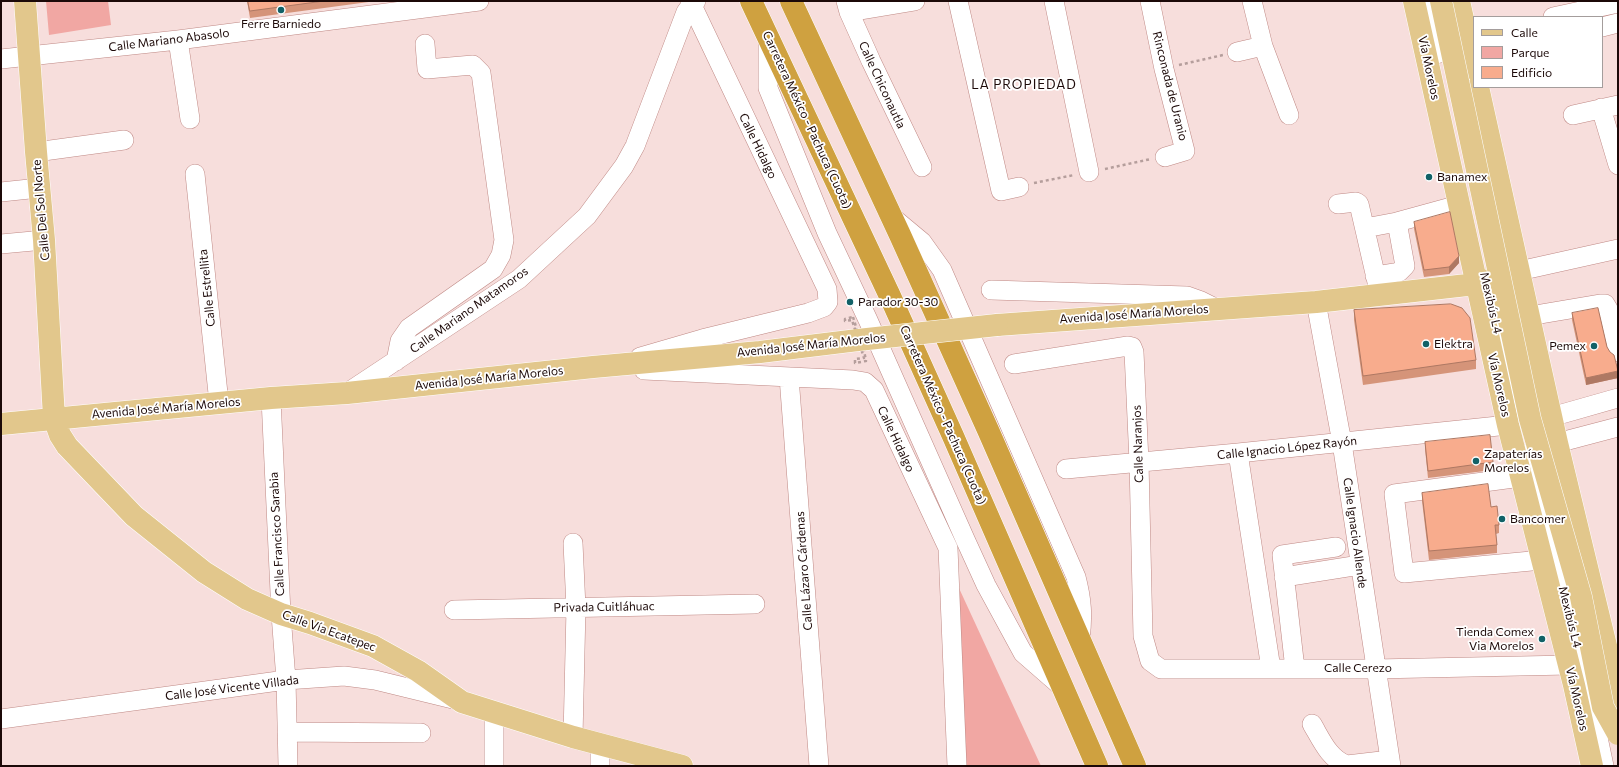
<!DOCTYPE html>
<meta charset="utf-8">
<style>
body{margin:0}
#map{position:relative;width:1619px;height:767px;overflow:hidden;background:#f7dedc;font-family:Commissioner,sans-serif}
canvas{display:block}
.frame{position:absolute;inset:0;border:2px solid #1c0908;pointer-events:none}
.legend{position:absolute;left:1473px;top:16px;width:130px;height:72px;box-sizing:border-box;background:#fff;border:1px solid #a49d9c;margin:0;padding:5px 7px;list-style:none;font-size:12px;color:#1c0908}
.legend li{display:flex;align-items:center;gap:8px;height:20px}
.legend b{width:20px;border:1px solid #a49d9c}
</style>
<div id="map">
<canvas width="1619" height="767"></canvas>
<div class="frame"></div>
<ul class="legend">
<li><b style="height:5px;background:#e2c78c"></b>Calle</li>
<li><b style="height:11px;background:#f1a7a3"></b>Parque</li>
<li><b style="height:11px;background:#f8ac8d"></b>Edificio</li>
</ul>
</div>
<script>
const g = document.querySelector('canvas').getContext('2d');
g.lineJoin = 'round';
function fillPath(path, color) {
  g.fillStyle = color;
  g.fill(path, 'evenodd');
}
function strokePath(path, color, width, dash) {
  g.strokeStyle = color;
  g.lineWidth = width;
  g.lineCap = dash ? 'butt' : 'round';
  g.setLineDash(dash || []);
  g.stroke(path);
}
function write(font, color, halo, rows, align = 'center') {
  g.font = font + ' Commissioner,sans-serif';
  g.lineWidth = 3.5;
  g.setLineDash([]);
  g.textBaseline = 'middle';
  g.strokeStyle = halo;
  g.fillStyle = color;
  for (const [text, x, y, turn = 0] of rows) {
    g.save();
    g.translate(x, y);
    g.rotate((+turn || 0) * Math.PI / 180);
    g.textAlign = isNaN(turn) ? turn : align;
    if (halo) g.strokeText(text, 0, 0);
    g.fillText(text, 0, 0);
    g.restore();
  }
}
const green = new Path2D(`
 M46,1H108L111,25L49,35Z
 M958,586L1041,766H964Z`);
const path = new Path2D(`
 M1179,65L1223,55
 M1105,169L1151,159
 M1034,183L1074,175
 M853,317L857,330L861,329L869,348L864,350L866,361L855,363V359L864,358L852,320L845,321V319Z`);
const minor = new Path2D(`
 M846,1L849,12L871,61L922,167
 M958,1L1001,191L1019,187
 M1054,1L1089,172
 M1150,1L1164,69L1185,151L1165,157
 M1252,1L1263,46L1289,115
 M1426,1L1437,54
 M849,12L915,1
 M1553,17L1618,3
 M1602,27L1618,23
 M768,38V88L827,233L868,320L965,539L986,585L1023,653L1062,687
 M178,40L190,119
 M1237,52L1263,46
 M1,59L178,40L479,1
 M1601,108L1618,165
 M1573,115L1618,105
 M36,152L124,140
 M195,174L219,403
 M1,192L39,188
 M1338,204L1356,202L1359,204L1380,295
 M892,217L922,242L942,270L1076,577C1082,600 1083,616 1080,639
 M1397,222L1459,205
 M1365,228L1397,222L1405,266L1399,272L1375,276
 M1,244L44,240
 M1519,271L1618,249
 M991,290L1187,296L1201,301L1215,308
 M1316,302L1342,443L1391,766
 M1529,316L1600,304H1605L1608,309L1618,352
 M1497,327L1518,411
 M640,357L702,339L808,313L824,307L828,302L827,289L690,1
 M396,361L400,341L409,328L493,269L501,255L504,240L481,73L473,65L427,69L425,44
 M1014,364L1128,346L1132,347L1134,352L1139,462L1143,636L1150,661L1161,669H1375L1569,665
 M644,370L853,380L865,382L874,390L948,548L957,766
 M789,377L819,766
 M347,393L519,279L587,216L624,166L635,146L686,12L691,5L696,1
 M271,398L281,614L286,680L288,766
 M1551,417L1618,398
 M1557,443L1618,427
 M1238,453L1271,669
 M1529,453L1585,676L1604,766
 M1066,469L1238,453L1508,425
 M1521,477L1394,494L1404,573L1542,560
 M573,543L576,608L573,737
 M1284,577L1360,565
 M454,610L755,604
 M1295,669L1282,555L1336,547
 M1,719L286,680L344,676L375,680L457,700
 M1312,724C1321,739 1329,759 1347,765L1390,760
 M287,732L421,733
 M600,744V766
 M494,766V713`);
const major = new Path2D(`
 M25,1L36,152L44,240L54,418L60,435L67,446L134,516L204,572L247,599L281,614L310,623L373,646L418,671L462,702L573,737L682,766
 M1414,1L1508,425L1574,685L1592,766
 M1459,1L1474,69
 M1478,87L1557,443L1608,654L1618,704
 M997,325L1316,302L1476,284L1489,280
 M1,424L271,398L347,393L593,367L760,352L858,340`);
const highway = new Path2D(`
 M751,1L889,294L953,436L1097,766
 M791,1L900,235L988,430L1135,766`);
const majorBridge = new Path2D(`
 M1441,1L1530,419L1581,597L1603,707L1618,734
 M858,340L997,325`);
const wall = new Path2D(`
 M247,1H376L250,18Z
 M1414,222L1459,263L1449,274L1424,277L1414,229Z
 M1354,310L1476,360V369L1363,385L1354,320Z
 M1572,313L1607,347L1618,378L1586,385L1572,320Z
 M1425,442L1493,462V470L1428,478L1425,449Z
 M1422,493L1491,507L1499,525V533L1496,534L1497,545V553L1429,560L1422,501Z`);
const shadedWall = new Path2D(`
 M1459,256V263L1449,274V267Z
 M1618,371V378L1586,385V378Z`);
const building = new Path2D(`
 M248,1H324L250,11Z
 M1450,212L1459,256L1449,267L1424,270L1414,222Z
 M1451,304L1462,308L1470,318L1476,360L1363,376L1354,310Z
 M1598,308L1607,347L1610,352L1614,355L1618,371L1586,378L1572,313Z
 M1490,435L1493,462L1428,471L1425,442Z
 M1488,484L1491,507L1497,506L1499,525H1495L1497,545L1429,551L1422,493Z`);
const markers = [
 [281,10,4,"#116167"],
 [1429,177,4,"#116167"],
 [850,302,4,"#116167"],
 [1426,344,4,"#116167"],
 [1594,346,4,"#116167"],
 [1476,461,4,"#116167"],
 [1502,519,4,"#116167"],
 [1542,639,4,"#116167"]
];
const poiNames = [
 ["Ferre Barniedo",281,24,"center"],
 ["Banamex",1437,177],
 ["Parador 30-30",858,302],
 ["Elektra",1434,344],
 ["Pemex",1586,346,"right"],
 ["Zapaterías",1484,454],
 ["Morelos",1484,468],
 ["Bancomer",1510,519],
 ["Tienda Comex",1534,632,"right"],
 ["Via Morelos",1534,646,"right"]
];
const streetNames = [
 ["Calle Mariano Abasolo",169,40,-7],
 ["Vía Morelos",1429,68,78],
 ["Calle Chiconautla",882,85,65],
 ["Rinconada de Uranio",1170,86,76],
 ["Carretera México - Pachuca (Cuota)",807,120,65],
 ["Calle Hidalgo",758,146,64],
 ["Calle Del Sol Norte",41,210,-95],
 ["Calle Estrellita",207,288,-96],
 ["Mexibús L4",1491,303,77],
 ["Calle Mariano Matamoros",469,310,-35],
 ["Avenida José María Morelos",1134,314,-4],
 ["Avenida José María Morelos",811,345,-6],
 ["Avenida José María Morelos",489,378,-6],
 ["Vía Morelos",1499,385,77],
 ["Avenida José María Morelos",166,408,-5],
 ["Carretera México - Pachuca (Cuota)",943,415,66],
 ["Calle Hidalgo",896,439,65],
 ["Calle Naranjos",1138,444,-92],
 ["Calle Ignacio López Rayón",1287,448,-6],
 ["Calle Ignacio Allende",1355,533,82],
 ["Calle Francisco Sarabia",277,534,-93],
 ["Calle Lázaro Cárdenas",804,571,-94],
 ["Privada Cuitláhuac",604,607,-1],
 ["Mexibús L4",1570,617,76],
 ["Calle Vía Ecatepec",329,631,20],
 ["Calle Cerezo",1358,668],
 ["Calle José Vicente Villada",232,688,-7],
 ["Vía Morelos",1577,699,77]
];
const neighbourhoodNames = [
 ["LA PROPIEDAD",1024,85]
];
fillPath(green, '#f1a7a3');
strokePath(minor, '#bf8884', 20);
strokePath(major, '#fff', 23);
strokePath(highway, '#fff', 23);
strokePath(path, '#b59e9c', 2.5, [3, 3]);
strokePath(minor, '#fff', 19);
strokePath(major, '#e2c78c', 22);
strokePath(highway, '#cfa140', 22);
strokePath(majorBridge, '#fff', 23, []);
strokePath(majorBridge, '#e2c78c', 22);
fillPath(wall, '#d59479');
fillPath(shadedWall, '#ae7863');
fillPath(building, '#f8ac8d');
strokePath(building, '#ae7863', 1);
for (const [x, y, r, color] of markers) {
  const dot = new Path2D();
  dot.arc(x, y, r, 0, 2 * Math.PI);
  g.fillStyle = color;
  g.fill(dot);
  strokePath(dot, '#fff', 1.5);
}
write('12px', '#1c0908', '#fff', poiNames, 'left');
write('12px', '#1c0908', '#fff', streetNames);
g.letterSpacing = '1px';
write('13px', '#1c0908', '#fff', neighbourhoodNames);
g.letterSpacing = '0px';
</script>
